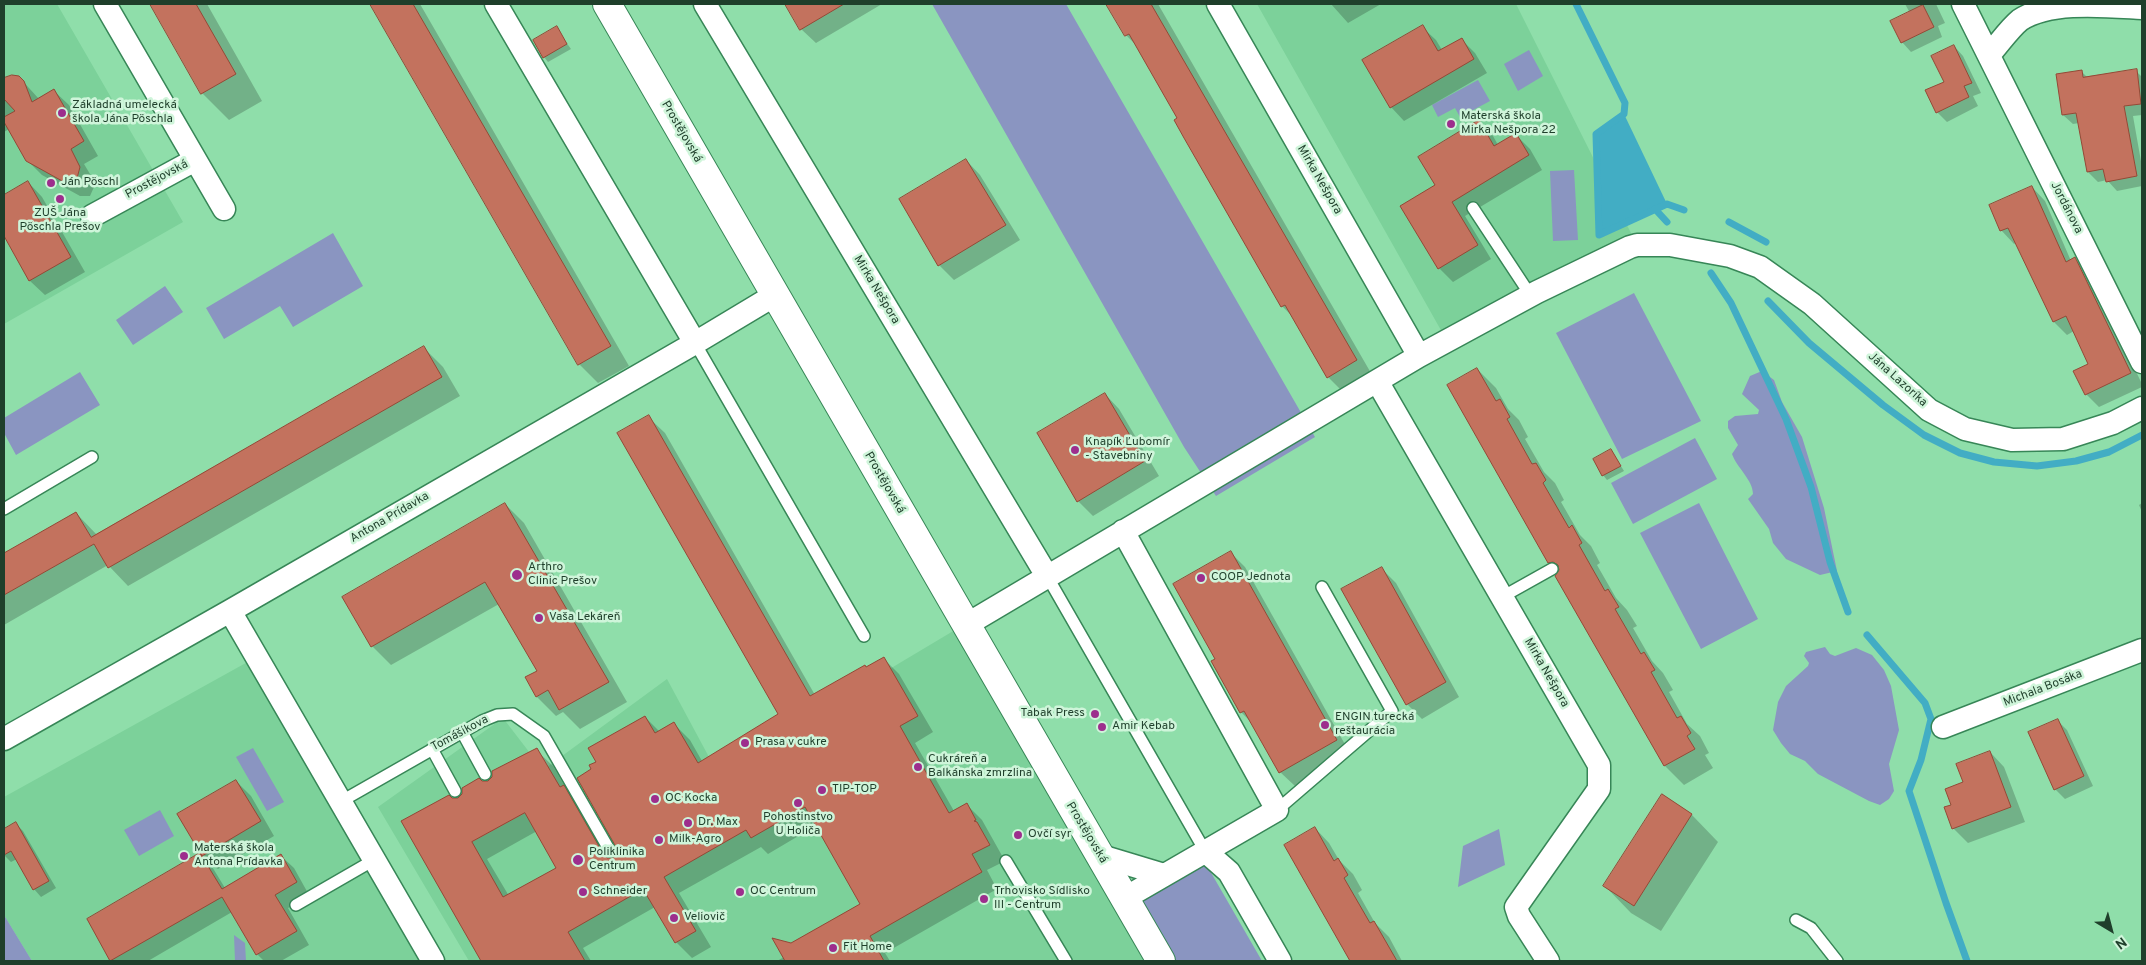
<!DOCTYPE html>
<meta charset="utf-8">
<style>
body{margin:0}
#map{position:relative;width:2146px;height:965px;overflow:hidden;background:#8fdeaa;font-family:Overpass,sans-serif}
canvas{display:block}
.frame{position:absolute;inset:0;border:5px solid #1f3f2b;pointer-events:none}
.north{position:absolute;left:2086px;top:905px;width:50px;height:50px;-webkit-text-stroke:4px #cff5da;paint-order:stroke;rotate:143deg;font-size:14px;font-weight:700;line-height:20px;text-align:center;color:#1f3f2b}
.north::after{content:'';display:block;margin:auto;width:18px;height:22px;background:#1f3f2b;clip-path:polygon(50% 0,100% 100%,50% 72%,0 100%)}
</style>
<div id="map">
<canvas width="2146" height="965"></canvas>
<div class="frame"></div>
<div class="north">N</div>
</div>
<script>
const g = document.querySelector('canvas').getContext('2d');
g.lineJoin = 'round';
function fillPath(path, color) {
  g.fillStyle = color;
  g.fill(path, 'evenodd');
}
function strokePath(path, color, width, dash) {
  g.strokeStyle = color;
  g.lineWidth = width;
  g.lineCap = dash ? 'butt' : 'round';
  g.setLineDash(dash || []);
  g.stroke(path);
}
function write(font, color, halo, rows, align = 'center') {
  g.font = font + ' Overpass,sans-serif';
  g.lineWidth = 5;
  g.setLineDash([]);
  g.textBaseline = 'middle';
  g.strokeStyle = halo;
  g.fillStyle = color;
  for (const [text, x, y, turn = 0] of rows) {
    g.save();
    g.translate(x, y);
    g.rotate((+turn || 0) * Math.PI / 180);
    g.textAlign = isNaN(turn) ? turn : align;
    if (halo) g.strokeText(text, 0, 0);
    g.fillText(text, 0, 0);
    g.restore();
  }
}
const built = new Path2D(`
 M4,4H57L183,222L4,324Z
 M1257,4H1516L1637,245L1451,348Z
 M965,624L1155,961H469L378,807L503,718L543,770L667,679L717,772Z
 M253,659L424,961H32L4,915V797Z`);
const green = new Path2D(`
 M932,4H1066L1315,437L1216,496L1184,447Z
 M1529,50L1543,76L1518,91L1504,64Z
 M1478,80L1490,101L1460,117L1455,108L1438,117L1432,105Z
 M1574,170L1578,240L1553,241L1550,171Z
 M333,233L363,286L293,327L280,306L224,339L206,308Z
 M165,286L183,312L133,345L116,320Z
 M1634,293L1701,421L1622,459L1556,333Z
 M1762,371L1774,380L1782,402L1802,437L1824,508L1837,571L1820,575L1786,559L1773,543L1769,529L1748,499L1753,494C1753,480 1737,468 1732,454L1738,445L1728,428V421L1735,416L1758,414L1759,410L1742,394L1750,376Z
 M80,372L100,405L16,455L4,433V418Z
 M1695,438L1717,479L1633,524L1611,483Z
 M1699,503L1758,619L1701,649L1640,533Z
 M1825,647L1830,654L1835,656L1856,648L1872,655L1884,670L1891,686L1899,730L1889,764L1894,791L1889,799L1880,805L1869,801L1818,774L1805,761L1790,754L1781,743L1773,730L1778,702L1786,686L1808,666L1809,663L1804,656L1806,652Z
 M253,748L284,802L267,811L236,757Z
 M160,810L174,836L139,856L124,830Z
 M1499,829L1505,865L1458,887L1463,846Z
 M1202,857L1262,961H1155L1125,908Z
 M4,915L32,961H4Z
 M234,935L245,943L246,961H235Z`);
const water = new Path2D(`
 M1624,114L1667,204L1599,235L1596,134Z`);
const shadow = new Path2D(`
 M151,4H207L262,101L229,120L202,93Z
 M371,4H420L629,366L598,383L579,364Z
 M786,4H882L816,43L801,29Z
 M1108,4H1158L1375,380L1347,396L1328,377L1294,318L1282,306L1185,137L1179,119L1138,47L1126,35Z
 M1331,4H1381L1348,23Z
 M1905,4H1936L1945,23L1938,26L1942,37L1911,52L1902,42L1910,13Z
 M1422,27L1436,40L1442,50L1461,39L1475,53L1487,73L1404,121L1391,107Z
 M556,28L571,49L548,62L544,57Z
 M1954,46L1963,56L1981,93L1973,96L1978,106L1947,122L1937,112Z
 M2136,71L2142,77V115L2133,116L2142,167V186L2117,191L2107,180L2098,182L2088,172L2079,123L2073,124L2063,115L2082,72L2087,77Z
 M19,77L39,99L54,91L69,105L98,156L84,164L93,179L94,187L90,196H80L42,175L27,160L9,129L4,132V82L7,78Z
 M1479,122L1493,136L1498,145L1516,135L1530,149L1542,170L1465,216L1491,259L1453,282L1439,268L1436,186Z
 M966,160L980,175L1020,240L954,280L939,265Z
 M28,182L42,197L85,272L45,295L30,281L4,234V196Z
 M2032,187L2045,201L2071,261L2075,259L2088,272L2142,384V387L2099,407L2086,394L2090,365L2074,331L2067,335L2054,322L2016,243L2014,244L2001,230Z
 M424,348L443,367L460,396L128,586L108,565L4,625V554L76,513L97,535Z
 M1477,369L1496,388L1508,409L1519,420L1528,437L1525,439L1544,472L1555,483L1564,500L1561,502L1580,535L1591,546L1600,563L1597,565L1616,598L1627,610L1637,626L1633,628L1652,661L1663,673L1673,690L1669,692L1687,724L1700,736L1709,753L1705,755L1713,768L1684,785L1665,766L1557,576L1559,572L1549,562Z
 M1105,394L1119,409L1159,476L1093,516L1078,501Z
 M648,417L665,433L815,695L883,658L899,674L933,732L915,743L954,811L966,804L982,820L1005,861L987,870L997,889L885,953L890,961H777L784,957L791,944L862,904L817,825L768,854L761,847L679,893L711,947L692,958L676,942L655,907L583,948L591,961H483L403,821L451,799H459L481,782H489L536,750L553,766L568,792L579,803L612,859L618,855V847L593,770L597,762L645,717L660,732L674,724L690,740L702,761L780,715ZM537,831L558,868L509,896L487,859Z
 M1611,450L1624,471L1607,480L1603,475Z
 M2142,503V512L2139,505Z
 M505,504L524,523L627,702L580,729L563,712L556,716L537,697L526,678L538,671L499,604L391,665L372,646Z
 M1231,553L1245,567L1351,755L1295,786L1280,772L1253,724L1241,712L1217,660Z
 M1381,568L1396,583L1459,697L1422,719L1407,704Z
 M2057,720L2067,730L2093,786L2065,799L2055,789Z
 M1990,752L2004,767L2025,822L1968,843L1953,828L1952,806L1964,783Z
 M236,781L251,796L274,836L218,869L211,865L225,888L280,855L294,868L309,895L288,908L309,945L281,961H264L257,954L232,912L148,961H112L89,919L200,854L205,858L179,814Z
 M1662,796L1692,815L1718,842L1661,931L1631,913L1605,886Z
 M16,824L23,831L56,888L41,897L34,889L17,859L11,862L4,855V831Z
 M1315,828L1329,843L1339,860L1353,874L1362,890L1358,893L1375,923L1389,937L1402,961H1352L1286,845Z`);
const stream = new Path2D(`
 M1576,4L1625,103L1624,114L1596,134L1599,235L1667,204L1684,210
 M1655,209L1667,222
 M1729,222L1766,242
 M1711,273L1731,303L1786,419L1811,487L1830,562L1848,612
 M1768,301L1809,343L1883,405L1924,435L1960,453L1994,462L2037,466L2076,461L2109,452L2142,435
 M1867,635L1925,703L1931,719L1921,760L1909,791L1946,903L1967,961`);
const building = new Path2D(`
 M150,4H196L236,74L201,94Z
 M370,4H413L611,346L578,365Z
 M785,4H844L800,30Z
 M1106,4H1151L1357,360L1327,378L1285,305L1281,307L1184,138L1174,120L1177,118L1129,34L1125,36Z
 M1923,5L1934,27L1901,43L1890,21Z
 M1423,25L1438,51L1462,38L1474,59L1390,108L1362,60Z
 M557,26L567,44L543,58L533,40Z
 M1954,45L1972,83L1964,86L1969,97L1936,113L1925,90L1944,82L1931,56Z
 M2137,69L2141,104L2124,106L2137,176L2106,182L2103,169L2087,172L2076,113L2062,115L2056,74L2082,70L2083,77Z
 M12,75L19,76L24,81L32,102L54,89L84,141L71,149L80,167L76,182H64L26,161L4,122V117L15,111L4,99V78Z
 M1479,120L1494,146L1516,133L1529,155L1452,202L1478,245L1438,269L1400,206L1435,185L1418,157Z
 M966,159L1006,225L938,266L899,199Z
 M28,181L71,257L29,281L4,236V195Z
 M2032,186L2066,262L2075,257L2131,373L2085,395L2073,371L2088,364L2066,316L2053,322L2008,228L2000,231L1989,205Z
 M424,346L442,377L108,568L94,544L4,595V553L76,512L91,537Z
 M1477,368L1496,401L1500,399L1510,417L1507,419L1532,464L1536,463L1546,480L1543,483L1569,528L1572,525L1582,543L1579,545L1605,591L1608,589L1619,607L1615,609L1641,654L1644,652L1655,670L1651,672L1677,718L1681,716L1691,733L1687,736L1695,749L1664,766L1555,576L1559,570L1558,565L1553,562L1548,563L1447,385Z
 M1105,393L1145,461L1077,502L1037,433Z
 M649,415L810,696L865,665L866,667L884,657L918,716L900,726L949,813L967,803L976,820L974,821L977,822L990,845L972,854L982,872L870,936L884,961H785L772,938L791,943L860,904L805,807L751,838L746,830L664,877L696,931L675,943L643,889L568,932L585,961H481L401,821L449,795L452,798H458L462,794V788L479,778L482,781H488L492,777V771L537,748L560,787L564,785L604,855L607,858H613L617,854L616,847L577,778L591,769L589,765L596,762L588,748L645,716L655,733L674,722L698,763L778,714L617,433ZM525,813L556,868L503,897L472,842Z
 M1611,449L1621,466L1602,476L1593,459Z
 M505,503L609,682L559,710L548,690L536,697L525,677L537,671L485,582L371,647L342,597Z
 M1231,551L1337,740L1279,773L1244,711L1240,713L1211,661L1215,659L1173,584Z
 M1382,567L1446,682L1406,705L1341,589Z
 M2058,719L2084,776L2054,790L2028,732Z
 M1990,751L2011,807L1952,829L1944,807L1951,805L1945,789L1963,782L1956,764Z
 M236,780L261,821L202,856L177,814Z
 M1662,794L1692,814L1634,906L1603,886Z
 M16,822L49,881L33,890L11,851L4,855V829Z
 M1315,827L1334,861L1338,858L1348,875L1344,878L1370,923L1374,921L1397,961H1350L1284,845Z
 M200,853L222,889L281,854L297,882L275,895L297,931L256,955L222,897L110,961L87,919Z`);
const service = new Path2D(`
 M1473,208L1531,296
 M695,343L864,636
 M4,509L92,457
 M1047,576L1205,851
 M1502,597L1552,569
 M462,732L485,774
 M432,749L455,791
 M340,802L482,721L497,715L513,714L544,736L610,851
 M1277,810L1392,711L1322,587
 M1006,861L1066,961
 M296,905L374,860
 M1796,920L1811,928L1837,961`);
const minor = new Path2D(`
 M105,4L224,209
 M496,4L695,343
 M705,4L1047,576
 M1963,4L2142,362
 M1989,55C1999,44 2009,29 2020,20C2051,0 2106,6 2142,8
 M92,216L195,160
 M1419,356L1537,292L1630,247L1637,245H1670L1730,256L1760,267L1812,304L1929,410L1965,429L2012,440L2063,439L2113,423L2142,408
 M1377,381L1599,765V789L1516,907L1519,916L1548,961
 M1123,531L1277,810L1125,898
 M230,611L433,961
 M966,625L1419,356L1218,4
 M1943,727L2142,650
 M4,739L230,611L695,343L775,295
 M1205,851L1229,872L1280,961
 M1101,856L1164,875`);
const tertiary = new Path2D(`
 M607,4L1161,961`);
const markers = [
 [62,113,5,"#9d2e8d"],
 [1451,124,5,"#9d2e8d"],
 [51,183,5,"#9d2e8d"],
 [60,199,5,"#9d2e8d"],
 [1075,450,5,"#9d2e8d"],
 [517,575,6,"#9d2e8d"],
 [1201,578,5,"#9d2e8d"],
 [539,618,5,"#9d2e8d"],
 [1095,714,5,"#9d2e8d"],
 [1325,725,5,"#9d2e8d"],
 [1102,727,5,"#9d2e8d"],
 [745,743,5,"#9d2e8d"],
 [918,767,5,"#9d2e8d"],
 [822,790,5,"#9d2e8d"],
 [655,799,5,"#9d2e8d"],
 [798,803,5,"#9d2e8d"],
 [688,823,5,"#9d2e8d"],
 [1018,835,5,"#9d2e8d"],
 [659,840,5,"#9d2e8d"],
 [184,856,5,"#9d2e8d"],
 [578,860,6,"#9d2e8d"],
 [583,892,5,"#9d2e8d"],
 [740,892,5,"#9d2e8d"],
 [984,899,5,"#9d2e8d"],
 [674,918,5,"#9d2e8d"],
 [833,948,5,"#9d2e8d"]
];
const poiNames = [
 ["Základná umelecká",72,106],
 ["škola Jána Pöschla",72,120],
 ["Materská škola",1461,117],
 ["Mirka Nešpora 22",1461,131],
 ["Ján Pöschl",61,183],
 ["ZUŠ Jána",60,214,"center"],
 ["Pöschla Prešov",60,228,"center"],
 ["Knapík Ľubomír",1085,443],
 ["- Stavebniny",1085,457],
 ["Arthro",528,568],
 ["Clinic Prešov",528,582],
 ["COOP Jednota",1211,578],
 ["Vaša Lekáreň",549,618],
 ["Tabak Press",1085,714,"right"],
 ["ENGIN turecká",1335,718],
 ["reštaurácia",1335,732],
 ["Amir Kebab",1112,727],
 ["Prasa v cukre",755,743],
 ["Cukráreň a",928,760],
 ["Balkánska zmrzlina",928,774],
 ["TIP-TOP",832,790],
 ["OC Kocka",665,799],
 ["Pohostinstvo",798,818,"center"],
 ["U Holiča",798,832,"center"],
 ["Dr. Max",698,823],
 ["Ovčí syr",1028,835],
 ["Milk-Agro",669,840],
 ["Materská škola",194,849],
 ["Antona Prídavka",194,863],
 ["Poliklinika",589,853],
 ["Centrum",589,867],
 ["Schneider",593,892],
 ["OC Centrum",750,892],
 ["Trhovisko Sídlisko",994,892],
 ["III - Centrum",994,906],
 ["Veliovič",684,918],
 ["Fit Home",843,948]
];
const streetNames = [
 ["Prostějovská",681,132,60],
 ["Prostějovská",157,180,-28],
 ["Mirka Nešpora",1319,180,60],
 ["Jordánova",2066,208,63],
 ["Mirka Nešpora",876,290,59],
 ["Jána Lazoríka",1897,380,42],
 ["Prostějovská",884,483,60],
 ["Antona Prídavka",390,518,-30],
 ["Mirka Nešpora",1546,673,60],
 ["Michala Bosáka",2043,689,-21],
 ["Tomášikova",460,734,-28],
 ["Prostějovská",1086,833,59]
];
fillPath(built, '#7cd19a');
fillPath(green, '#8a95c1');
fillPath(water, '#42adc4');
fillPath(shadow, '#0003');
strokePath(stream, '#42adc4', 7);
fillPath(building, '#c3725e');
strokePath(building, '#944836', 1);
strokePath(service, '#378657', 14);
strokePath(minor, '#378657', 25);
strokePath(tertiary, '#378657', 30);
strokePath(service, '#fff', 11);
strokePath(minor, '#fff', 22);
strokePath(tertiary, '#fff', 28);
for (const [x, y, r, color] of markers) {
  const dot = new Path2D();
  dot.arc(x, y, r, 0, 2 * Math.PI);
  g.fillStyle = color;
  g.fill(dot);
  strokePath(dot, '#cff5da', 2);
}
write('12px', '#1f3f2b', '#cff5da', poiNames, 'left');
write('12px', '#1f3f2b', '#cff5da', streetNames);
</script>
